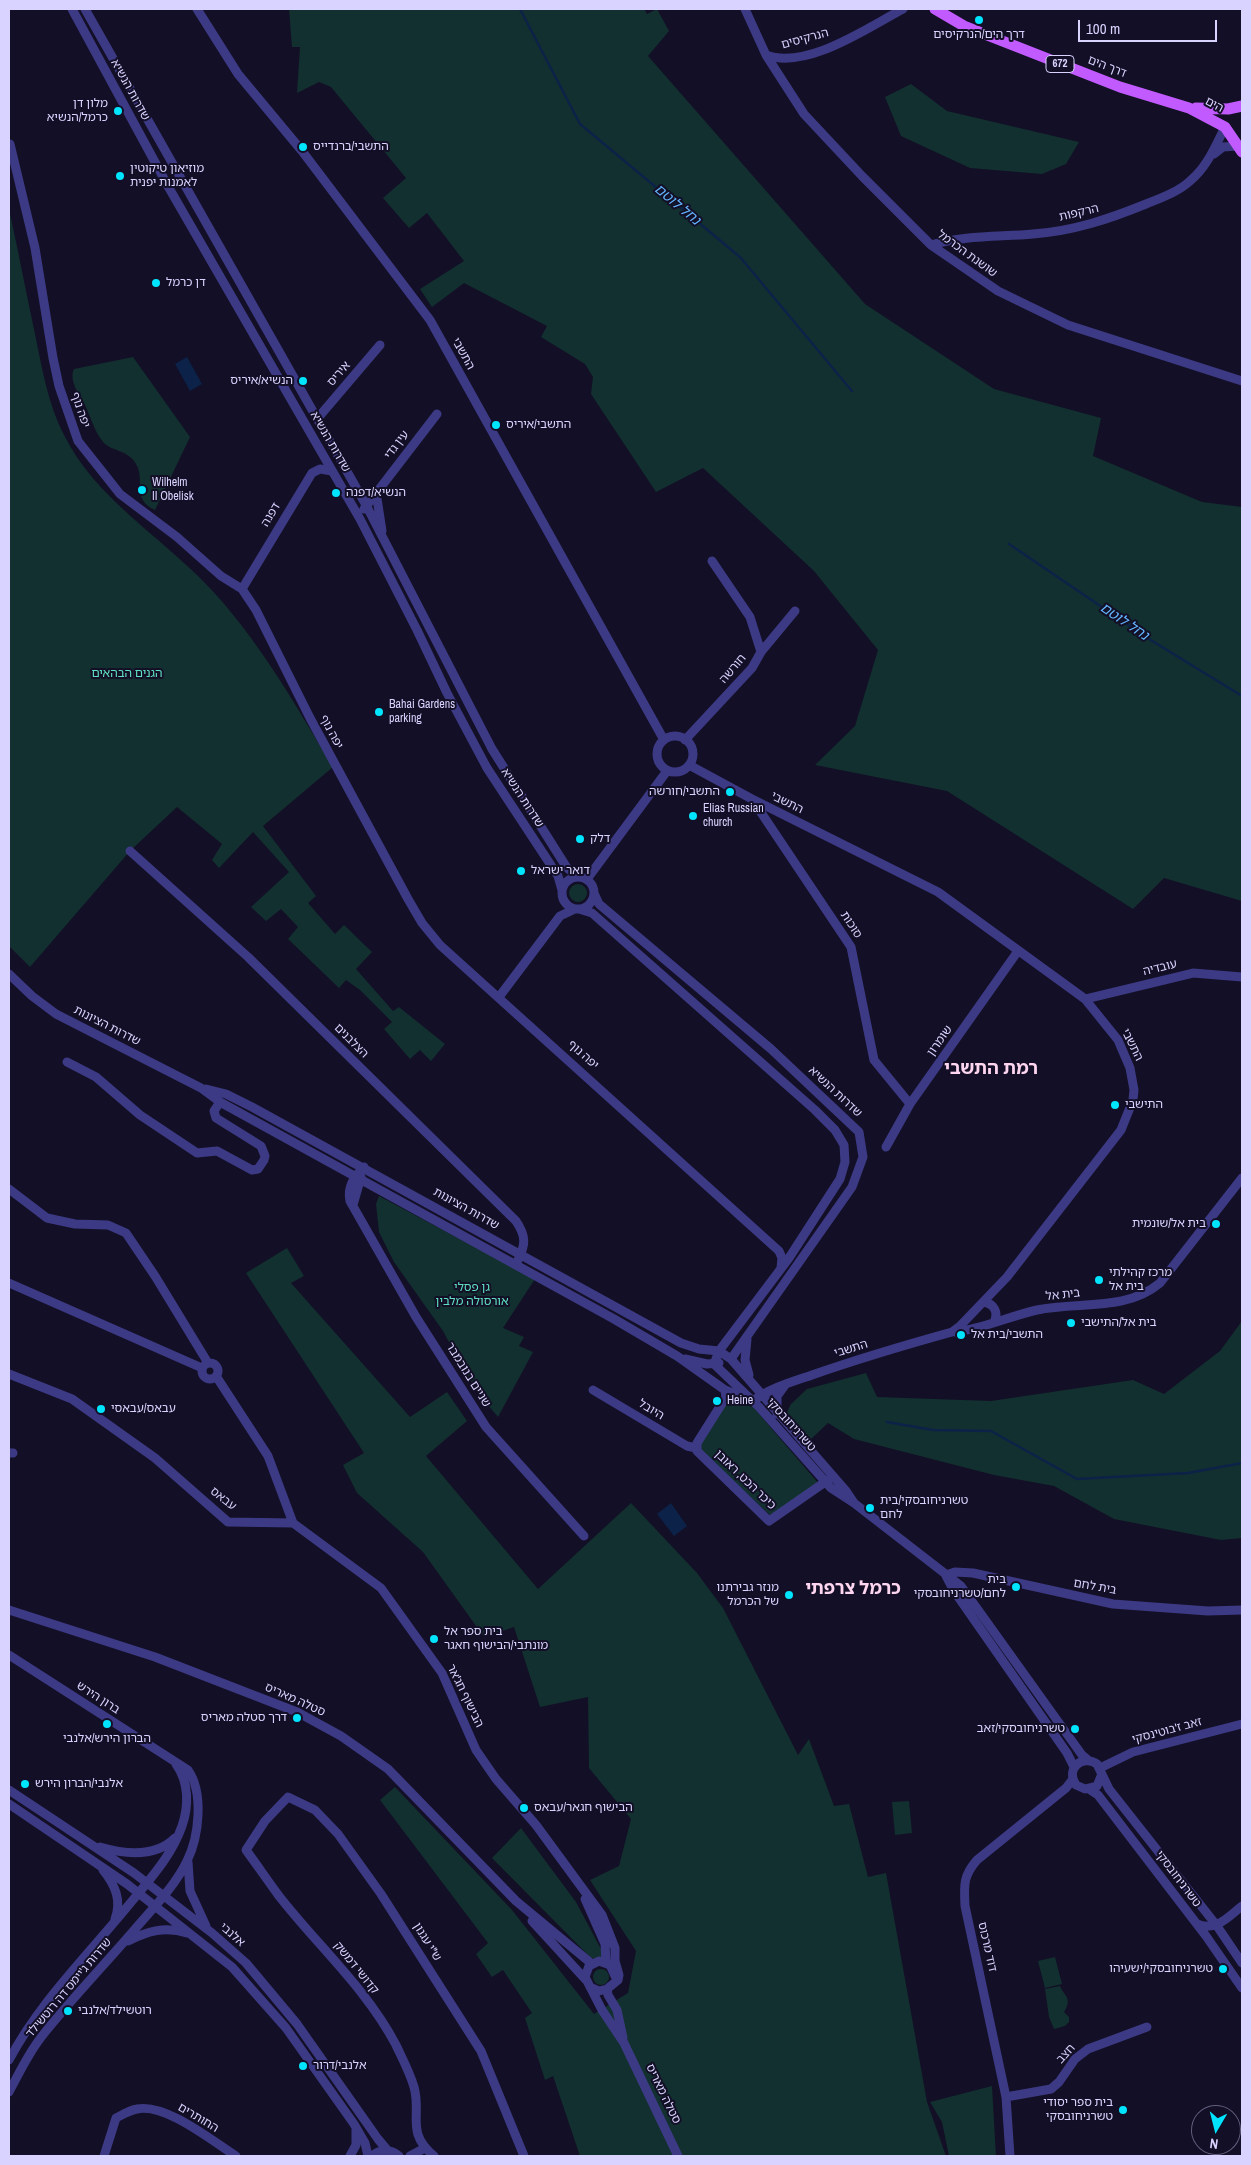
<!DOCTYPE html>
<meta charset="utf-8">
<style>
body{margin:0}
#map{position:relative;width:1251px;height:2165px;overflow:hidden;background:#130f26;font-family:"Archivo Narrow",sans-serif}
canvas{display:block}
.frame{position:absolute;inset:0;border:10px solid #d9d4ff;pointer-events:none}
.north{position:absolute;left:1191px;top:2105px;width:50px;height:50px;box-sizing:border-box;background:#130f26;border:1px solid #625e7d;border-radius:50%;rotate:188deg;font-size:14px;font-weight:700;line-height:20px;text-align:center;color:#d9d4ff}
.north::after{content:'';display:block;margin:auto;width:18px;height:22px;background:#00e5ff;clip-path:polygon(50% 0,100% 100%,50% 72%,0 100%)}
.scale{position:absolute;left:1078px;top:20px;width:139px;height:22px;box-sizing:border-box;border:2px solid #d9d4ff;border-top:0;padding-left:6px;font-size:15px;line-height:18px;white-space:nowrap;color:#d9d4ff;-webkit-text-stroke:4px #130f26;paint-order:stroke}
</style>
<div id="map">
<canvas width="1251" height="2165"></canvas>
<div class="frame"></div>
<div class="north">N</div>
<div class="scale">100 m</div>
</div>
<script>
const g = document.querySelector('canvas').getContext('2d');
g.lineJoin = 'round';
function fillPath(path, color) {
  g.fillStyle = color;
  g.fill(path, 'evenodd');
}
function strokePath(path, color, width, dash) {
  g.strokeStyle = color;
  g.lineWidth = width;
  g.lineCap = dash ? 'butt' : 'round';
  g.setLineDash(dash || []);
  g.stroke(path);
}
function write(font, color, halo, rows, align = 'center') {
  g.font = font + ' "Archivo Narrow","Noto Sans Hebrew",sans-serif';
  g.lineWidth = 4;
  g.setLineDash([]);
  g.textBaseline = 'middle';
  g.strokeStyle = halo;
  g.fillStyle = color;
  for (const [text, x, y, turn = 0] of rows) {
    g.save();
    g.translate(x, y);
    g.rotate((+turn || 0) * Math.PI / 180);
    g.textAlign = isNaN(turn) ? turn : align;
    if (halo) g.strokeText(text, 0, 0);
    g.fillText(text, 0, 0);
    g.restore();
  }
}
const green = new Path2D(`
 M289,9H644L647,14L657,9L669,31L648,56L865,304L994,389L1101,418L1093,456L1202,502L1242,507V901L1164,878L1133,909L947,791L815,765L855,726L878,650L814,571L703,468L656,492L591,394L593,377L585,364L541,337L547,326L464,283L432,307L420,289L464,261L427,213L409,228L383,198L406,178L331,87L319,82L297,93L300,47H292Z
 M911,84L947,111L1079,142L1066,164L1042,174L970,168L901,136L885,97Z
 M9,209C18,250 26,292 35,334C42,368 48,404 64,435C95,497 157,534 204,582C257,636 294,703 333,767L263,826L316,896L308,903L335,934L344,925L372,952L356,969L393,1011L399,1007L445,1044L431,1061L420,1050L410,1059L384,1029L392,1022L360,990L346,980L339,988L288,939L298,927L281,909L266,921L251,907L289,872L253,832L219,868L212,860L222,844L177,807L130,851L30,967L9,946Z
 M133,357L190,437L155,510C129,498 148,479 134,461C126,450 112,451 104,443C94,432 90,414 83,401C80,396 77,392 75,387C73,381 71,375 74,369Z
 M569 893a9 9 0 1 1 18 0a9 9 0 1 1-18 0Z
 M379,1196L535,1279L503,1328L524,1337L519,1346L533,1352L498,1417L482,1398L466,1374L443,1331L394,1262L379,1232L376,1204Z
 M287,1248L304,1276L291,1283L410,1417L447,1392L467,1421L426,1456L538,1589L631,1503L697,1573L723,1608L798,1755L809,1739L834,1806L849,1804L868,1877L886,1873L927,2102L946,2156H580L553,2076L545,2080L525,2018L532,2013L503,1970L492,1977L476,1954L488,1943L380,1800L395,1787L512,1910L594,2014L628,1993L636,1951L590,1880L619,1866L631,1819L589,1768L588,1697L540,1707L514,1627L484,1637L423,1552L357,1493L343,1465L364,1453L246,1273Z
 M1242,1321V1538L1221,1540L1114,1519L1054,1486L994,1475L854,1439L828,1423L809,1441L793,1427L785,1416L791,1404L807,1389L866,1373L877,1397L991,1401L1133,1380L1164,1394L1220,1351Z
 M731,1397L754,1408L819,1484L770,1515L701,1451V1442Z
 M909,1801L912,1833L895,1835L892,1802Z
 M521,1828L576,1902L601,1949L604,1955L599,1961L590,1957L492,1858Z
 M1055,1957L1062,1984L1045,1988L1038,1961Z
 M593 1977a8 8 0 1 1 16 0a8 8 0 1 1-16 0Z
 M1060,1986C1064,1996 1073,1998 1064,2012L1069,2017V2022L1065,2026L1054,2029L1049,2017L1045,1989Z
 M992,2086L996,2156H949L942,2122L930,2102Z`);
const water = new Path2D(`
 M187,357L202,384L190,391L175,364Z
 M671,1503L687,1526L674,1536L657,1514Z`);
const stream = new Path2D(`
 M520,9L580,124L740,257L852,391
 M1009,544L1149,639L1242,696
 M887,1422L933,1430L991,1431L1077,1479L1188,1473L1242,1463`);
const minor = new Path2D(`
 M72,9L169,188L360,519L417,630L447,693L487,768L558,876L562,890
 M85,9L366,505L492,749L567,868L579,877
 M197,9L238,74L302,151L430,320L664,740
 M745,9L766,55L804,114L862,176L931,245L998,291L1068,325L1242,381
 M766,55C807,70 867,28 903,9
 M10,144L35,248L53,358L59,386L78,441L120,494L177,537L221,576L242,589L256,610L310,718L408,899L422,923L440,945L779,1251L782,1258L781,1268
 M1214,154L1223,147L1238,146
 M931,245C964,235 1000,237 1033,234C1074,231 1109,219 1146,204C1161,198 1178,192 1190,181C1207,167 1215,147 1225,127
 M317,419L380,345
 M376,492L382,531
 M364,509L437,414
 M712,561L750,617L761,652
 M242,589L312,473L320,469L332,471
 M657 754a18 18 0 1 1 36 0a18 18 0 1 1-36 0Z
 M685,740L752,668L761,652L795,611
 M689,765L752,799L938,892L1085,999L1118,1040L1130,1068L1134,1090L1133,1100L1121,1130L1007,1277L960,1326L952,1332C905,1345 858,1359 812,1375C792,1382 770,1388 753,1401
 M752,799L851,947L874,1060L910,1104
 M130,851L248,957L516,1221C526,1236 526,1244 518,1260
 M562 893a16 16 0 1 1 32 0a16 16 0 1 1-32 0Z
 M587,879L667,771
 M594,893L599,904L771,1049L859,1132L863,1157L852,1187L731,1359
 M579,909L592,913L815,1110L835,1130L844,1145L845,1162L840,1179L789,1258L719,1351L714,1364
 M9,974L32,996L56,1014L201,1088L220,1102L614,1319L677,1356L725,1390L753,1401
 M499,997L560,916L575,909
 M1085,999L1193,973L1242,977
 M67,1062L96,1077L140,1115L197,1153L217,1151L252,1170L258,1169L264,1160L265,1156L261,1146L216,1118L214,1111L220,1102
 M206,1089L226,1094L252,1107L681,1343L699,1349L719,1351L731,1359L846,1491L854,1503
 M886,1147L910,1104L1018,951
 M364,1167C354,1177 347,1186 350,1201L416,1317L486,1427L584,1536
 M9,1189L47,1218L75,1224L108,1225L126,1233L155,1276L208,1363
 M353,1205L361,1177
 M9,1283L202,1368
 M984,1302C994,1304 999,1312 994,1322
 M955,1332C983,1329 1010,1316 1037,1310C1079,1301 1125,1312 1160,1283L1242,1178
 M747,1339L745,1360L749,1375
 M685,1359L707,1364L719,1363
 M202 1371a8 8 0 1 1 16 0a8 8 0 1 1-16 0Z
 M714,1364L759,1407L831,1488L854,1503L961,1586L1082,1755L1088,1760
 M9,1374L72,1399L155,1458L228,1522L293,1523
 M216,1376L268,1456L293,1523
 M593,1390L687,1446L696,1448
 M725,1390L726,1397L697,1443V1451L769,1521L828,1480
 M777,1414V1396L785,1385
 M9,1453H13
 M293,1523L381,1588L442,1673L476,1750L496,1779L536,1825L602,1915L615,1948V1961L619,1975L618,1980L607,1989L599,1991L590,1987
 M946,1575L955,1572L973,1573L1113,1604L1208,1611L1242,1610
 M946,1576L954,1591L1067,1753L1074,1767
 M9,1610L155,1657L297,1712L341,1736L388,1769L516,1901L592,1964
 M9,1655L188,1770C204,1793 199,1837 187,1861C175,1886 154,1907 136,1928C107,1962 75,1995 46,2031C31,2049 20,2071 9,2092
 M1100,1768L1133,1752L1242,1724
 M1102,1774L1097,1786L1085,1789L1076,1785C1065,1769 1082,1754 1097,1764L1109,1789L1217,1926L1242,1963
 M1089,1789L1098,1795L1206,1936L1242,1988
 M9,1790L134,1873L212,1933L246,1963L297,2024L378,2139L388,2151
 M9,1804L127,1884L232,1967L286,2028L354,2124L365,2143L368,2156
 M100,1847C124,1854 155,1858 175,1838
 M188,1862L190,1891L206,1926
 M103,1870C115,1885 122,1900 115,1919
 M585,1899L605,1944L606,1963
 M532,1921L586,1980
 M1197,1924C1216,1932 1228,1917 1242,1906
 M128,1941C148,1931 165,1926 187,1933
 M615,1976L610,1965L599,1961L589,1966L585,1977L602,2010L624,2043L678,2156
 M607,1989L608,1995L617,2010L623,2038
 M9,2060C40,2001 90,1953 132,1901C151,1878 172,1855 182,1826C189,1806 189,1782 176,1764
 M1006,2097L1051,2089L1059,2082L1075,2059L1088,2049L1147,2027
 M104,2156L116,2118C122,2115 130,2110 137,2109C166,2103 212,2141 236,2156
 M350,2156L356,2145V2129
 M372,2156C381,2149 390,2149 399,2156
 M410,2156L425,2148
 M434,2156C405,2132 422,2115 414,2087C410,2073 402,2058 396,2045C366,1988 318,1946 279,1896C268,1881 257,1865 246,1850L265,1821L288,1797L315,1810L338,1834L381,1894L481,2051L524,2156
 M1010,2156L1006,2097L965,1906C964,1885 963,1876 977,1860L1066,1788L1073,1779`);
const major = new Path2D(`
 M935,9L964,26L1120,87L1189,108L1225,127L1242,152
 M1196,108L1228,109L1242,106`);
const markers = [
 [979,20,5,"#00e5ff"],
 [118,111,5,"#00e5ff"],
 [303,147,5,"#00e5ff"],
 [120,176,5,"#00e5ff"],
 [156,283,5,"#00e5ff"],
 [303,381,5,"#00e5ff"],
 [496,425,5,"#00e5ff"],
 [142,490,5,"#00e5ff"],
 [336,493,5,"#00e5ff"],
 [379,712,5,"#00e5ff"],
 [730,792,5,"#00e5ff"],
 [693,816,5,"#00e5ff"],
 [580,839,5,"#00e5ff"],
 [521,871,5,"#00e5ff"],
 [1115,1105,5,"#00e5ff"],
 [1216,1224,5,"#00e5ff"],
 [1099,1280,5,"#00e5ff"],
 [1071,1323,5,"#00e5ff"],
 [961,1335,5,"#00e5ff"],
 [717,1401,5,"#00e5ff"],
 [101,1409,5,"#00e5ff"],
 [870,1508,5,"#00e5ff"],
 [1016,1587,5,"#00e5ff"],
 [789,1595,5,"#00e5ff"],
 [434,1639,5,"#00e5ff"],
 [297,1718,5,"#00e5ff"],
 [107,1724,5,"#00e5ff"],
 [1075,1729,5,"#00e5ff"],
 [25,1784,5,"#00e5ff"],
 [524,1808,5,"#00e5ff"],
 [1223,1969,5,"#00e5ff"],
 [68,2011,5,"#00e5ff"],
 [303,2066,5,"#00e5ff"],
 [1123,2110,5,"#00e5ff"]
];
const shields = [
 [1060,64,28]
];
const shieldNames = [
 ["672",1060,64]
];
const poiNames = [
 ["דרך הים/הנרקיסים",979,35,"center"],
 ["מלון דן",108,104,"right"],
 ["כרמל/הנשיא",108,118,"right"],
 ["התשבי/ברנדייס",313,147],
 ["מוזיאון טיקוטין",130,169],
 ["לאמנות יפנית",130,183],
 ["דן כרמל",166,283],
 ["הנשיא/איריס",293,381,"right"],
 ["התשבי/איריס",506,425],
 ["Wilhelm",152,483],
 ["II Obelisk",152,497],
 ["הנשיא/דפנה",346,493],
 ["Bahai Gardens",389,705],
 ["parking",389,719],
 ["התשבי/חורשה",720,792,"right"],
 ["Elias Russian",703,809],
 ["church",703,823],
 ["דלק",590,839],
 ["דואר ישראל",531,871],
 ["התישבי",1125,1105],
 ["בית אל/שונמית",1206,1224,"right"],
 ["מרכז קהילתי",1109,1273],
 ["בית אל",1109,1287],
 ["בית אל/התישבי",1081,1323],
 ["התשבי/בית אל",971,1335],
 ["Heine",727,1401],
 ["עבאס/עבאסי",111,1409],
 ["טשרניחובסקי/בית",880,1501],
 ["לחם",880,1515],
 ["בית",1006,1580,"right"],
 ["לחם/טשרניחובסקי",1006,1594,"right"],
 ["מנזר גבירתנו",779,1588,"right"],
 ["של הכרמל",779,1602,"right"],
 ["בית ספר אל",444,1632],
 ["מונתבי/הבישוף חאגר",444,1646],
 ["דרך סטלה מאריס",287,1718,"right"],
 ["טשרניחובסקי/זאב",1065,1729,"right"],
 ["הברון הירש/אלנבי",107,1739,"center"],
 ["אלנבי/הברון הירש",35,1784],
 ["הבישוף חגאר/עבאס",534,1808],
 ["טשרניחובסקי/ישעיהו",1213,1969,"right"],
 ["רוטשילד/אלנבי",78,2011],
 ["אלנבי/דרור",313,2066],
 ["בית ספר יסודי",1113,2103,"right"],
 ["טשרניחובסקי",1113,2117,"right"]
];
const streetNames = [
 ["הנרקיסים",805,39,-15],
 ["דרך הים",1107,67,21],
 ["שדרות הנשיא",130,90,61],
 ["הים",1214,105,28],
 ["הרקפות",1079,213,-13],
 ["שושנת הכרמל",967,254,36],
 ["התשבי",463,354,61],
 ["איריס",339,374,-49],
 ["יפה נוף",80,410,71],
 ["שדרות הנשיא",330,442,60],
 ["עין גדי",397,445,-53],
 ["דפנה",271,515,-59],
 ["חורשה",733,669,-50],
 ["יפה נוף",331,732,62],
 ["שדרות הנשיא",522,798,57],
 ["התשבי",787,803,26],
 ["סוכות",851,925,57],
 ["עובדיה",1160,968,-14],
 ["שדרות הציונות",107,1026,27],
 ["הצלבנים",351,1041,45],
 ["שומרון",940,1041,-55],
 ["התשבי",1132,1045,64],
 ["יפה נוף",583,1055,42],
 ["שדרות הנשיא",835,1092,43],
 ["שדרות הציונות",466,1209,29],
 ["בית אל",1063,1295,-6],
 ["התשבי",851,1349,-17],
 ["שניים בנובמבר",468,1375,58],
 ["היובל",651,1410,31],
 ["טשרניחובסקי",791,1425,48],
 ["כיכר הכט, ראובן",745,1480,44],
 ["עבאס",223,1499,38],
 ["בית לחם",1095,1587,10],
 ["הבישוף חג'אר",465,1696,64],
 ["ברון הירש",98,1698,33],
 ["סטלה מאריס",295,1700,24],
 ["זאב ז'בוטינסקי",1167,1731,-15],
 ["טשרניחובסקי",1178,1879,53],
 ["אלנבי",232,1935,41],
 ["ש\"י עגנון",427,1942,58],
 ["דוד מרכוס",987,1947,77],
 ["קדושי דמשק",356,1968,51],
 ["שדרות ג'יימס דה רוטשילד",69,1988,-50],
 ["חצב",1066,2054,-48],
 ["סטלה מאריס",663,2094,64],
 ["החותרים",198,2118,31]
];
const parkNames = [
 ["הגנים הבהאים",127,674],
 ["גן פסלי",472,1288],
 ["אורסולה מלבין",472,1302]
];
const waterNames = [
 ["נחל לוטם",677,205,40],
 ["נחל לוטם",1124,622,34]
];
const districtNames = [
 ["רמת התשבי",991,1069],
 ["כרמל צרפתי",853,1589]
];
fillPath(green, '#12302f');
fillPath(water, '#0c2248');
strokePath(stream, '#0c2248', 2.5);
strokePath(minor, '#3d3a85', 9);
strokePath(major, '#c25bff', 11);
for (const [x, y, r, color] of markers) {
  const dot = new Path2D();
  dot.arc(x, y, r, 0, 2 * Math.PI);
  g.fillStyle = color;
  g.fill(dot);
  strokePath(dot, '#130f26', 2);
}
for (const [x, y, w] of shields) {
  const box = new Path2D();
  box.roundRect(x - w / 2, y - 8.5, w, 17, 4);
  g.fillStyle = '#130f26';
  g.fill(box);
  strokePath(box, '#d9d4ff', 1);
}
write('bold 11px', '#d9d4ff', null, shieldNames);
write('12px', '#d9d4ff', '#130f26', poiNames, 'left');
write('12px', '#d9d4ff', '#130f26', streetNames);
write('12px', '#5fe0c0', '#130f26', parkNames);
write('italic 14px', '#62b6ff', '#130f26', waterNames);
write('bold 18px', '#ffd6f0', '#130f26', districtNames);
</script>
